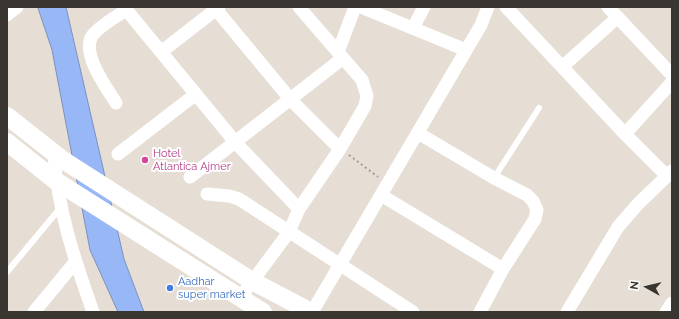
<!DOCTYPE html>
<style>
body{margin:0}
#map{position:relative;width:679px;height:319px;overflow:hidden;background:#e6ded4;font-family:Raleway,sans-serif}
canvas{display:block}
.frame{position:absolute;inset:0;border:8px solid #393632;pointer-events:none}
.north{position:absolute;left:627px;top:267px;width:40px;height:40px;-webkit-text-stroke:3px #fff;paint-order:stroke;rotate:278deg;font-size:11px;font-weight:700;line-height:16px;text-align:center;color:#393632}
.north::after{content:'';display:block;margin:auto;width:14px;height:18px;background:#393632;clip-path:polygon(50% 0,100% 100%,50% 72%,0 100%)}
</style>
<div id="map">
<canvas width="679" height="319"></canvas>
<div class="frame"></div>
<div class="north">N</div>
</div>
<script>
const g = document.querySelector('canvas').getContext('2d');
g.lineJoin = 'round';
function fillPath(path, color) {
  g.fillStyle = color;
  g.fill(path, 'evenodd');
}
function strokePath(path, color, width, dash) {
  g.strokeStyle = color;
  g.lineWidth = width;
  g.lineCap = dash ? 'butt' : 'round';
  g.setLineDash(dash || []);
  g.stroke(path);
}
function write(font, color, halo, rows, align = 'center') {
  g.font = font + ' Raleway,sans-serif';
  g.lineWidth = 4;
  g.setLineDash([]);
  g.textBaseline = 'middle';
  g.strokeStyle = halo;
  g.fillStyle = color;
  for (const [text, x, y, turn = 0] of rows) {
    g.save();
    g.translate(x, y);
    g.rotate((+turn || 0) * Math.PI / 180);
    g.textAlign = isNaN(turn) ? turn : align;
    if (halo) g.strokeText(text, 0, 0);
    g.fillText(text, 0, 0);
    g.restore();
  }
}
const water = new Path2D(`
 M38,7H66L124,259L144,312H118L90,250L52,50Z`);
const path = new Path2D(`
 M349,155L378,177`);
const lane = new Path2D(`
 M494,178L539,108
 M7,272L61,207`);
const street = new Path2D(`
 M124,7L236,143L299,209L289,232L240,298
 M214,7L291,100L340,149
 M299,7L362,80L367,96L365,106L340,149L299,209
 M361,7L466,50
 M506,7L625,134L667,176
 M608,7L672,75
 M7,15L17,7
 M413,28L424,7
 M161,52L219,7
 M338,52L355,7
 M562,67L618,17
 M116,103C107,88 81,54 92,36C99,26 116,17 126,10
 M418,133L494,178L527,195L533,201L537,210L535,219L503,269L480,312
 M625,134L672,82
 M54,154C57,208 75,261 93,312
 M118,154L196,94
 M190,177L343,58
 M207,194L229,196L239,199L413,312
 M381,195L503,269
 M34,312L76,261
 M312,312L481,25L488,7
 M567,312L618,227L637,205L672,171
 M666,312L672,303`);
const secondary = new Path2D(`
 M7,116L63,160L252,281L311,312
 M7,142L56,181L263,312`);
const markers = [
 [145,160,4,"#d1479c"],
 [170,288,4,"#3f7fe0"]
];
const hotelNames = [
 ["Hotel",153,154],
 ["Atlantica Ajmer",153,167]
];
const shopNames = [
 ["Aadhar",178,282],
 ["super market",178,295]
];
fillPath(water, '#98b7f7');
strokePath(water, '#7c90bc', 1);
strokePath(path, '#a39c95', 2, [2, 3]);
strokePath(lane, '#fff', 6);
strokePath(street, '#fff', 13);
strokePath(secondary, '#fff', 18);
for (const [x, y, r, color] of markers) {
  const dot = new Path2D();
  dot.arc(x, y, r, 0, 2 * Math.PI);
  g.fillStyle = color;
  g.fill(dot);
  strokePath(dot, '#fff', 1.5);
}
write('11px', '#b23c85', '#fff', hotelNames, 'left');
write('11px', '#366cbe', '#fff', shopNames, 'left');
</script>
